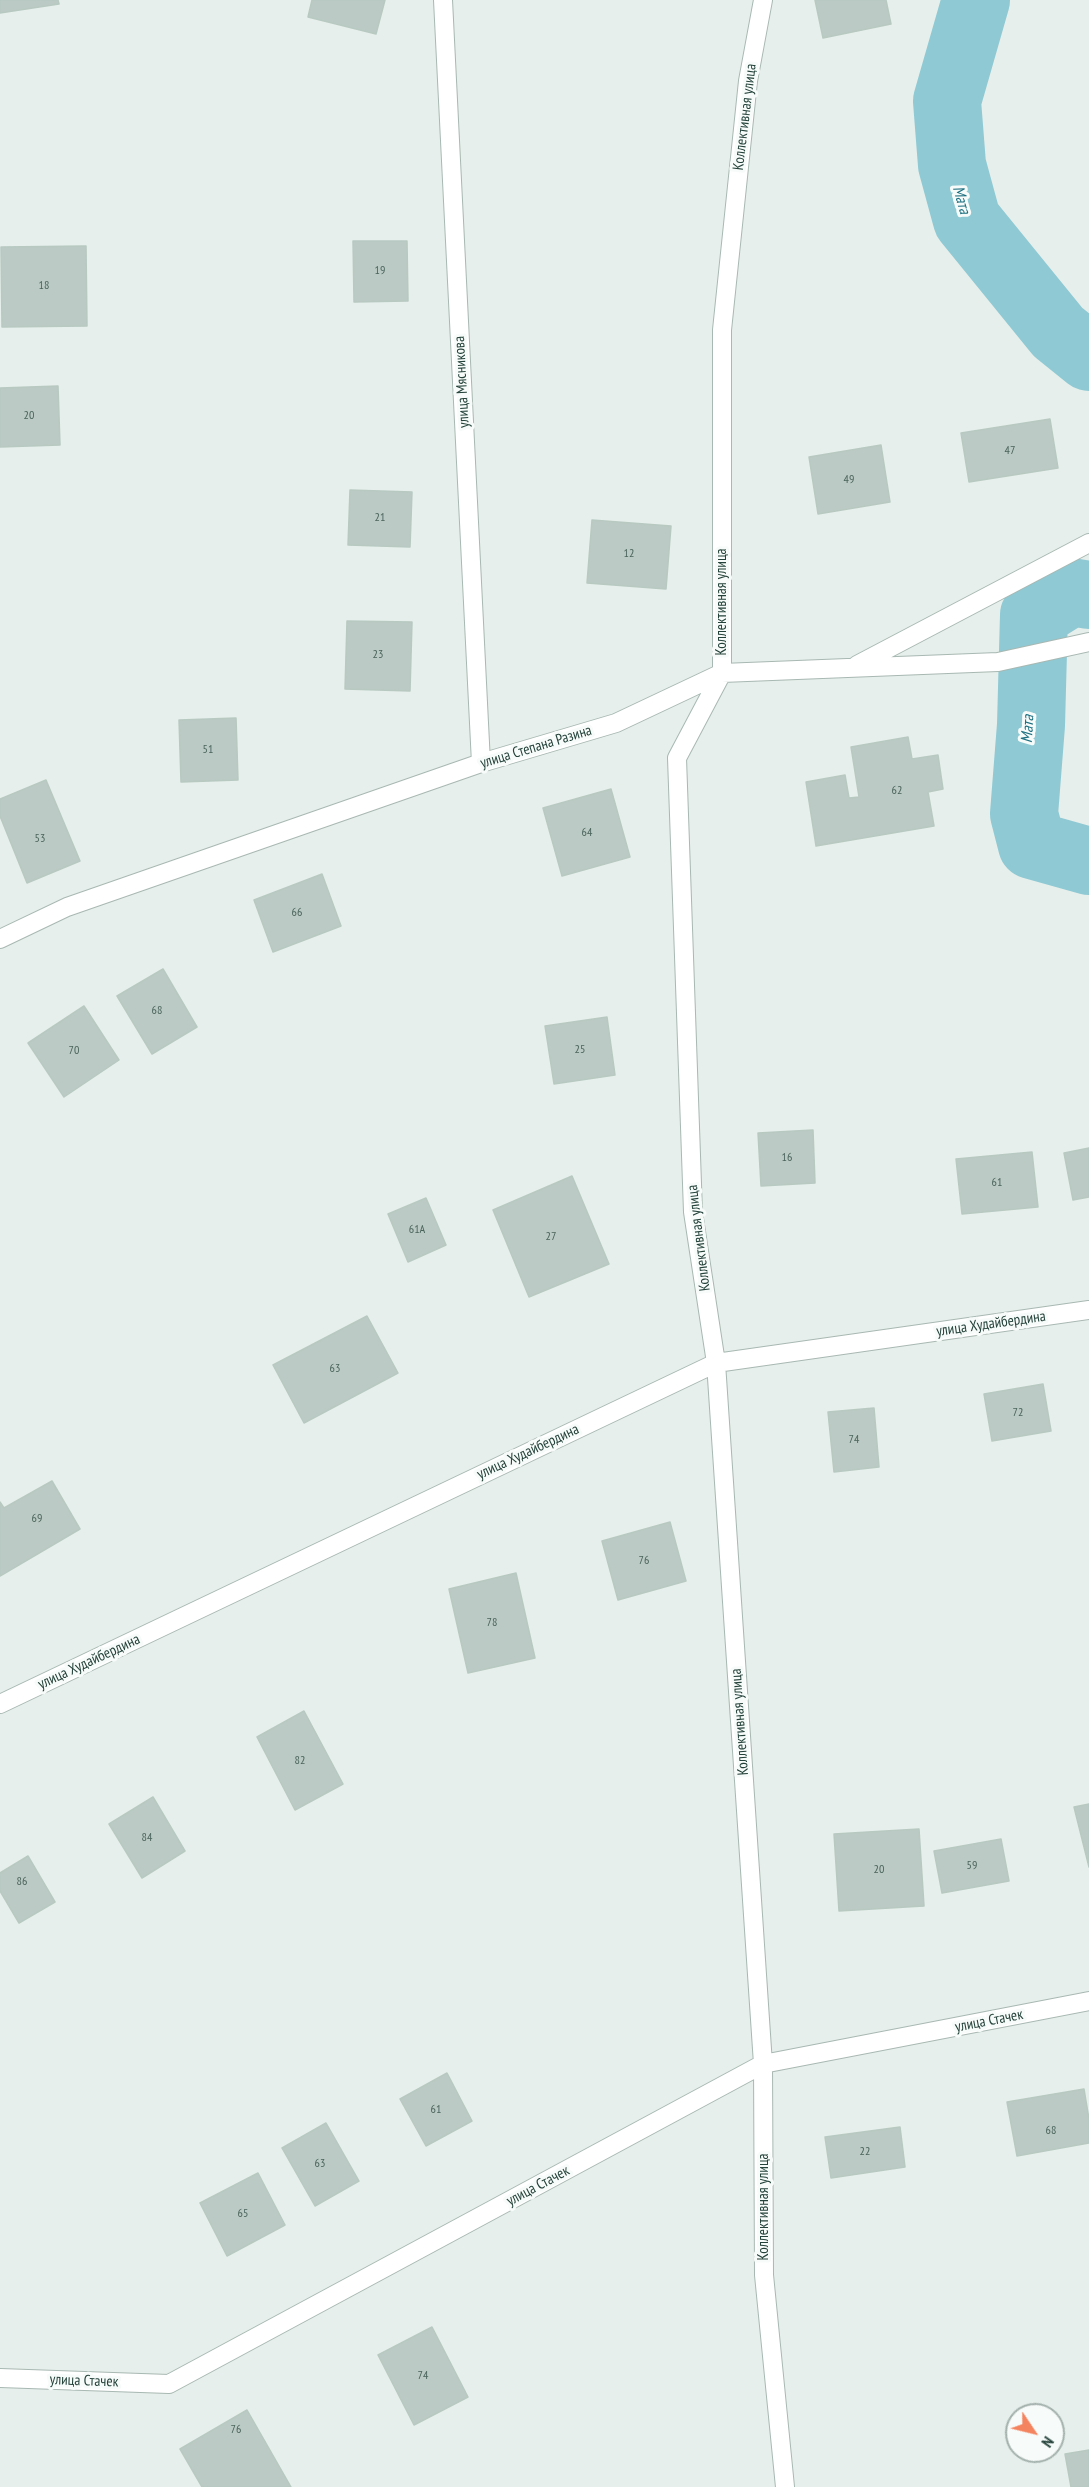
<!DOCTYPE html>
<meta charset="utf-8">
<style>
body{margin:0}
#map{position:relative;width:1089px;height:2487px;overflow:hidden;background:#e6efeb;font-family:"PT Sans Narrow",sans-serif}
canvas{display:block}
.north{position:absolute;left:1005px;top:2403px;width:60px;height:60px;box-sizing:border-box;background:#f7fbf9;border:2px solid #a3b1ad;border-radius:50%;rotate:125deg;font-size:16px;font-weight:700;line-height:24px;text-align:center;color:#24423a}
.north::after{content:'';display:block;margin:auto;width:21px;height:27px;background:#f4845f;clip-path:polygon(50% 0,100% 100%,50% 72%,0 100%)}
</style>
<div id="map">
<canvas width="1089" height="2487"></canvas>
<div class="north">N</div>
</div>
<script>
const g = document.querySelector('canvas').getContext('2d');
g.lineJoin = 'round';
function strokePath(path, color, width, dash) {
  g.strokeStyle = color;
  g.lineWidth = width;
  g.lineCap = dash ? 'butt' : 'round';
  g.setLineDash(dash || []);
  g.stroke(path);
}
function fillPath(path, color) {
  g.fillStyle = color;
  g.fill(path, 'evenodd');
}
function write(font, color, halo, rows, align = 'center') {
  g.font = font + ' "PT Sans Narrow",sans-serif';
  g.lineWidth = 6;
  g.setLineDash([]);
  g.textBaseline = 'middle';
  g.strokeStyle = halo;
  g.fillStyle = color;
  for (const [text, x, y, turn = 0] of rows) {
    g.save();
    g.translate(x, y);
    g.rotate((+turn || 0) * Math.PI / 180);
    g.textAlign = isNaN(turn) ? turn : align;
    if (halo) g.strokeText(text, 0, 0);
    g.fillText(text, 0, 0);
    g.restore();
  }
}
const river = new Path2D(`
 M976,0L947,101L952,165L967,220L1058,332L1089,357
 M1089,595L1071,592L1034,615L1031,725L1024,814L1032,845L1089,861`);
const building = new Path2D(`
 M0,0H58L59,4L0,13Z
 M312,0H385L376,34L308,17Z
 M815,0H886L891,24L823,38Z
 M353,241H407L408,301L354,302Z
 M86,246L87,326L2,327L1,247Z
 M58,386L60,445L0,447V388Z
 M1050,419L1058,468L969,482L961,433Z
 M881,445L890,502L818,514L809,457Z
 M350,490L412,492L410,547L348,545Z
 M592,520L671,526L666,589L587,583Z
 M347,621L412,622L410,691L345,689Z
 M236,718L238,780L181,782L179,720Z
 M908,737L912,759L938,755L943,789L928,792L934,826L816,846L806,782L845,775L849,798L859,797L851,747Z
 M46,780L80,861L27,883L0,816V799Z
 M611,789L630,857L562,876L543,808Z
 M322,874L341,926L273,952L254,900Z
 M163,969L197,1027L152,1054L117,996Z
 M84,1006L119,1060L64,1097L28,1043Z
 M607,1017L615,1075L554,1084L545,1026Z
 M813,1130L815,1183L761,1186L758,1133Z
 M1089,1148V1197L1073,1200L1064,1153Z
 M1032,1152L1038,1207L962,1214L956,1159Z
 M572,1176L609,1264L529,1297L493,1210Z
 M426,1198L446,1245L408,1262L388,1214Z
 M367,1316L398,1373L304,1423L273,1365Z
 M1043,1384L1051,1431L992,1441L984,1394Z
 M874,1408L879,1467L834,1472L828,1412Z
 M52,1481L80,1529L0,1576V1502L4,1508Z
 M670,1522L686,1581L618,1600L602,1541Z
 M516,1573L535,1658L468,1673L449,1589Z
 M304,1711L343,1784L295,1810L257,1737Z
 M153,1797L185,1851L142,1878L109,1824Z
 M1089,1804V1867L1074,1807Z
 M919,1829L924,1906L839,1911L834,1834Z
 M1001,1839L1009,1881L942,1893L934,1851Z
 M28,1856L55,1902L19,1923L0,1891V1873Z
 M447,2073L472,2121L426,2146L400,2099Z
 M1084,2089L1089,2119V2143L1017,2156L1007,2102Z
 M326,2123L359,2181L315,2206L282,2148Z
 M900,2127L905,2167L831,2178L825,2137Z
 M258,2173L285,2225L227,2256L200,2203Z
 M432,2327L468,2397L414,2425L378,2355Z
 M247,2410L291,2487H202L180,2449Z
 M1089,2450V2487H1071L1065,2454Z`);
const minor = new Path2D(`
 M443,0L481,763
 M763,0L748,81L722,330V673L677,758L693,1212L716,1363L763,2064L764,2275L785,2487
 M857,665L1089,543
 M0,939L67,907L481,763L616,723L722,673L998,662L1089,642
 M0,1704L716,1363L1089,1310
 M0,2378L169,2384L763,2064L1089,2001`);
const numberNames = [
 ["19",380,271],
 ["18",44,286],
 ["20",29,416],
 ["47",1010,451],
 ["49",849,480],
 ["21",380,518],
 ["12",629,554],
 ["23",378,655],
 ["51",208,750],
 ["62",897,791],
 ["64",587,833],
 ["53",40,839],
 ["66",297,913],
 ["68",157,1011],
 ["25",580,1050],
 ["70",74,1051],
 ["16",787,1158],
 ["61",997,1183],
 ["61А",417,1230],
 ["27",551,1237],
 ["63",335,1369],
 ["72",1018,1413],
 ["74",854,1440],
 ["69",37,1519],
 ["76",644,1561],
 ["78",492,1623],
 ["82",300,1761],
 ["84",147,1838],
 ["59",972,1866],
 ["20",879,1870],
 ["86",22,1882],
 ["61",436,2110],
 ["68",1051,2131],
 ["22",865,2152],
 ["63",320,2164],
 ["65",243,2214],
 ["74",423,2376],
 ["76",236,2430]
];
const streetNames = [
 ["Коллективная улица",745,117,-83],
 ["улица Мясникова",462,382,-93],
 ["Коллективная улица",722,602,-90],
 ["улица Степана Разина",536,747,-17],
 ["Коллективная улица",699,1238,-97],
 ["улица Худайбердина",991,1324,-8],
 ["улица Худайбердина",528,1452,-25],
 ["улица Худайбердина",89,1662,-25],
 ["Коллективная улица",740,1722,-94],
 ["улица Стачек",989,2021,-11],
 ["улица Стачек",538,2186,-28],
 ["Коллективная улица",764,2207,-90],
 ["улица Стачек",84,2381,2]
];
const waterNames = [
 ["Мата",961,200,74],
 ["Мата",1028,729,-87]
];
strokePath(river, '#8ec9d4', 68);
fillPath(building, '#bbcac4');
strokePath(building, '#b8c9c2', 1.5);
strokePath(minor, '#a8b8b2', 20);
strokePath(minor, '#fff', 18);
write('12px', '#4a645c', null, numberNames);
write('15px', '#24423a', '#f7fbf9', streetNames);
write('italic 16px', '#1c6f80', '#f7fbf9', waterNames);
</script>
